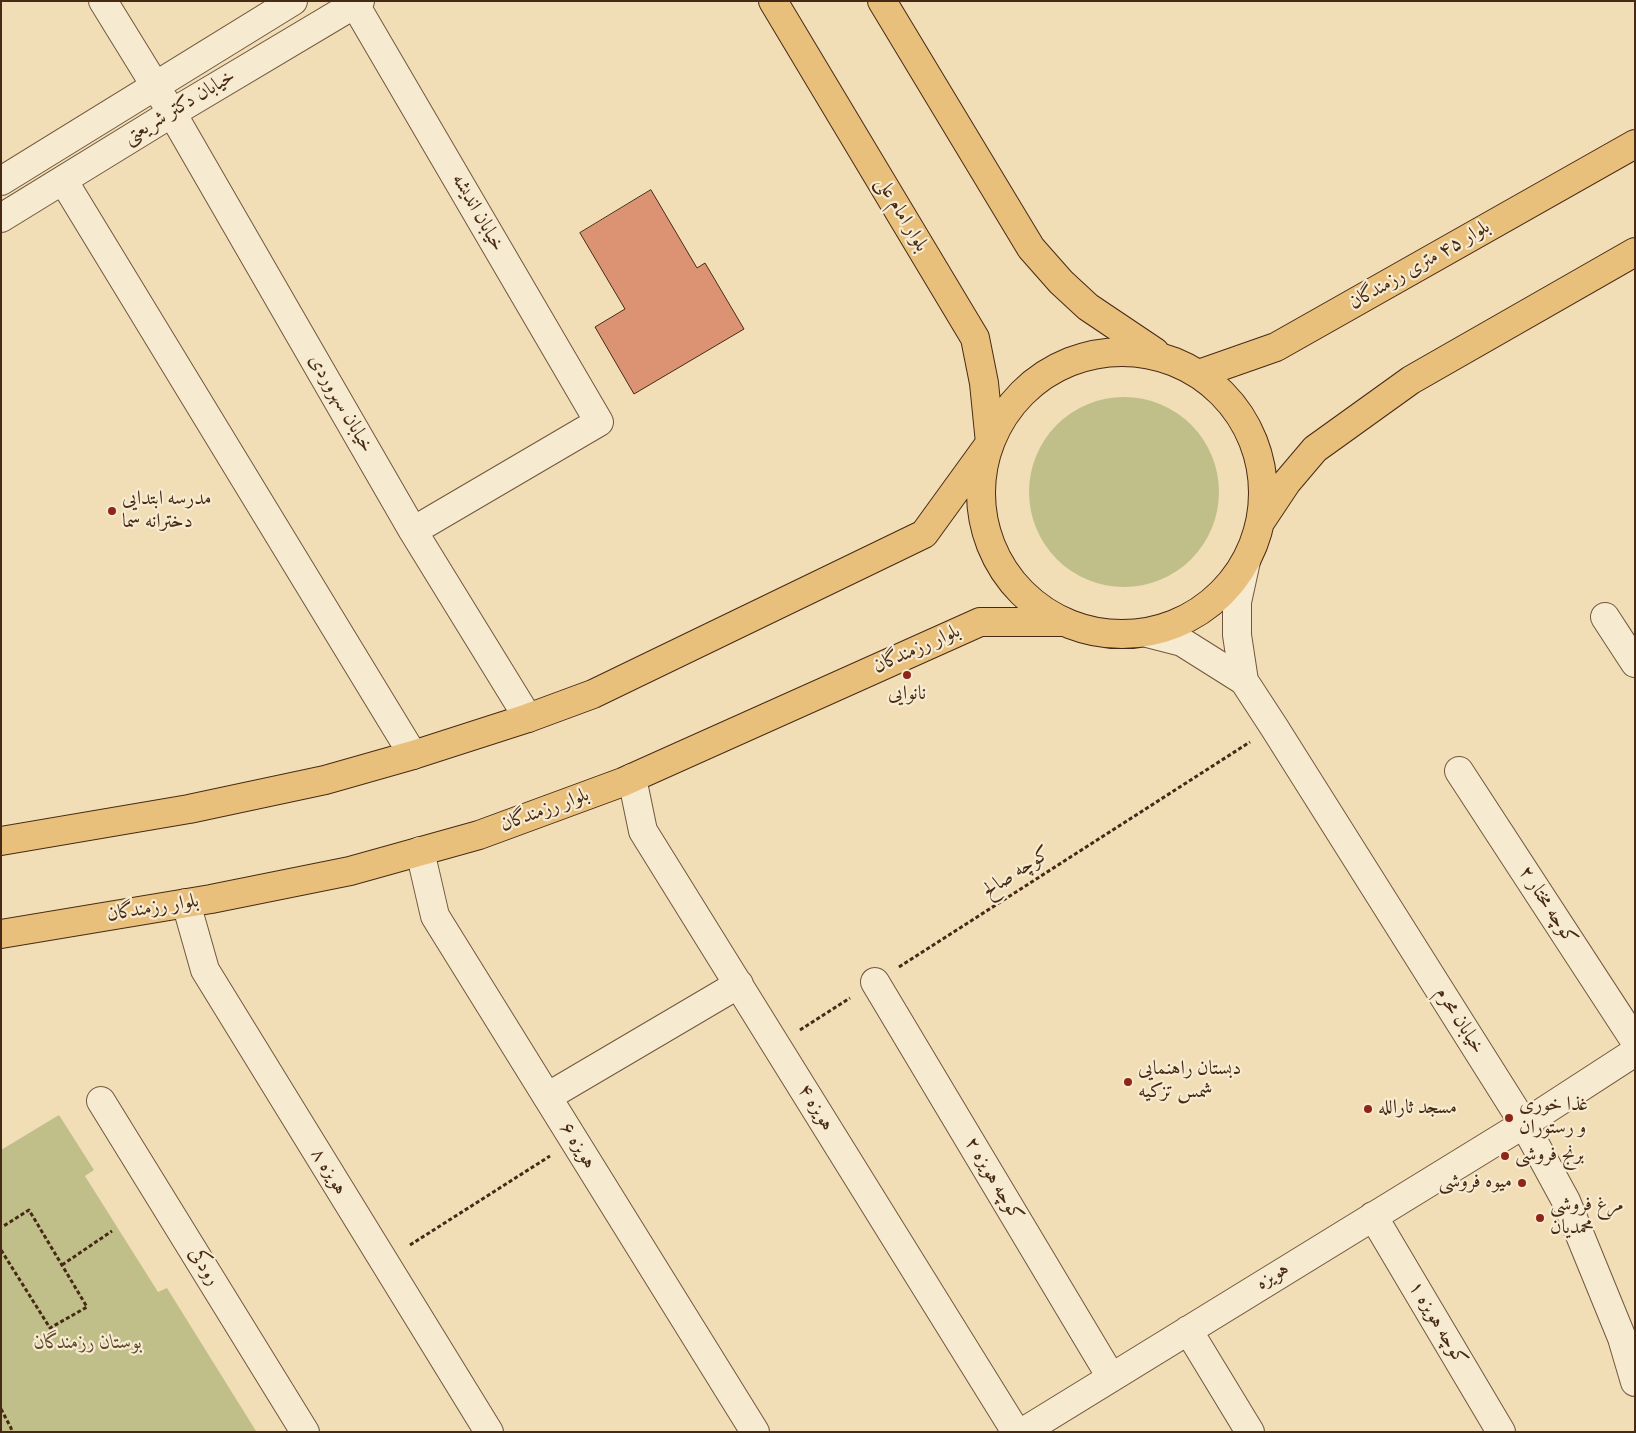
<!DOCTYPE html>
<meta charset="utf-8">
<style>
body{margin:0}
#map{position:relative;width:1636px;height:1433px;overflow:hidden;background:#f1deb6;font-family:"IM FELL DW Pica",serif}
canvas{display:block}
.frame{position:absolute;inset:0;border:2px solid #472a15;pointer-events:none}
</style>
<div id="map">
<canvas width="1636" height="1433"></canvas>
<div class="frame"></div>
</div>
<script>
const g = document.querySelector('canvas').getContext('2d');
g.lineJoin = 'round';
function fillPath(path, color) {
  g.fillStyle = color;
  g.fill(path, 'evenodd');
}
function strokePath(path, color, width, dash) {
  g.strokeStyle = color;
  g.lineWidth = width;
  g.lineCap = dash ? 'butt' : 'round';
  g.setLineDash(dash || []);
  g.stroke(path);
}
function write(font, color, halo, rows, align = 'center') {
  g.font = font + ' "IM FELL DW Pica",Amiri,serif';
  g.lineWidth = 4.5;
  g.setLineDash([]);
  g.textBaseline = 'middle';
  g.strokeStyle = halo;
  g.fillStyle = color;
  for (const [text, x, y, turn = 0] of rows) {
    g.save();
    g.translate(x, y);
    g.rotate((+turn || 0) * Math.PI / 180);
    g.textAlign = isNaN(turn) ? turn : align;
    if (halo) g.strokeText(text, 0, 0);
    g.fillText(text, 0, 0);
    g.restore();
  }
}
const green = new Path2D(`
 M1029 492a95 95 0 1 1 190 0a95 95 0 1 1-190 0Z
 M59,1115L94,1170L85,1176L158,1292L167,1288L256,1431L254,1432H1V1150Z`);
const building = new Path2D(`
 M651,190L697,268L705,263L744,329L634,394L595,327L625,309L580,233Z`);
const path = new Path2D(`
 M899,967L1250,742
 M800,1030L850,998
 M410,1245L550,1156
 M1,1250L50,1328L87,1307L29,1210L2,1227
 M62,1265L112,1231
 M1,1409L11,1428L12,1432`);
const minor = new Path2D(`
 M103,1L172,113L413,531L528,718
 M353,1L599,422L413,531
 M63,180L413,755
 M1,181L293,1
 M1,218L172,113L360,1
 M1605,617L1635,663
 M1147,633L1182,642L1244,681L1274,727L1524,1124L1566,1201L1622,1338L1635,1382
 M1244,681L1237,635V602L1246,561
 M1459,771L1635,1041
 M632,778L643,831L1016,1432
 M420,851L435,916L755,1432
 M186,903L205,970L489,1432
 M875,982L1111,1377
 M547,1097L739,984
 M101,1101L305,1432
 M1373,1216L1501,1432
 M1188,1330L1250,1432
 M1023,1432L1524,1124L1635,1052`);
const major = new Path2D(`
 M882,1L1031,248L1061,282L1088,307L1155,352
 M981 493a141 141 0 1 1 282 0a141 141 0 1 1-282 0Z
 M1199,374L1276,347L1635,144
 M1261,521L1287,482L1315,449L1411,380L1635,252
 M1,841L189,809L325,780L413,755L528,718L593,694L924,534L990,443L984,383L975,338L773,1
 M1,934L211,899L350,871L479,835L623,782L980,622H1065`);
const markers = [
 [112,511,5,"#8f2418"],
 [907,675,5,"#8f2418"],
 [1128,1082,5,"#8f2418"],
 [1368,1109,5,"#8f2418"],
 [1509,1118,5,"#8f2418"],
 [1505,1156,5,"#8f2418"],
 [1522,1183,5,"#8f2418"],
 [1540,1218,5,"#8f2418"]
];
const streetNames = [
 ["خیابان دکتر شریعتی",180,108,-31],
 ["خیابان اندیشه",477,213,60],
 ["بلوار امام على",901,215,59],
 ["بلوار ۴۵ متری رزمندگان",1420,266,-30],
 ["خیابان سهروردی",340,404,60],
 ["بلوار رزمندگان",917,650,-24],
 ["بلوار رزمندگان",545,811,-20],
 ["کوچه صالح",1017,873,-33],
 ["کوچه مختار ۲",1547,906,57],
 ["بلوار رزمندگان",153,909,-9],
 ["خیابان محرم",1459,1021,58],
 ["هویزه ۴",815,1108,58],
 ["هویزه ۶",577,1146,58],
 ["هویزه ۸",328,1172,58],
 ["کوچه هویزه ۲",993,1180,59],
 ["رودکی",203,1267,58],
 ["هویزه",1273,1277,-32],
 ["کوچه هویزه ۱",1437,1324,59]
];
const poiNames = [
 ["مدرسه ابتدایی",122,500],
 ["دخترانه سما",122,523],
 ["نانوایی",907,695,"center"],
 ["دبستان راهنمایی",1138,1070],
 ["شمس تزکیه",1138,1093],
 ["غذا خوری",1519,1106],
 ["و رستوران",1519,1129],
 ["مسجد ثارالله",1378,1109],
 ["برنج فروشی",1515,1156],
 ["میوه فروشی",1512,1183,"right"],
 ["مرغ فروشی",1550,1206],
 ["محمدیان",1550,1229]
];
const parkNames = [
 ["بوستان رزمندگان",88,1344]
];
fillPath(green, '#c1bf89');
fillPath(building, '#dc9374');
strokePath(building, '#472a15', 1);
strokePath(minor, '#72573d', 30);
strokePath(major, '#472a15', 30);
strokePath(path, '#472a15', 3, [4, 2.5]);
strokePath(minor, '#f6ead0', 28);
strokePath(major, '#e8bf7b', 28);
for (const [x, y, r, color] of markers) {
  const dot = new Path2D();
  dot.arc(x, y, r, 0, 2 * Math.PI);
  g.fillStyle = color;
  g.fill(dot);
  strokePath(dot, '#f6ead0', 2);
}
write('20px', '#472a15', '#f6ead0', streetNames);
write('20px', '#472a15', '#f6ead0', poiNames, 'left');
write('italic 20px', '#5f482c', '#f6ead0', parkNames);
</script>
